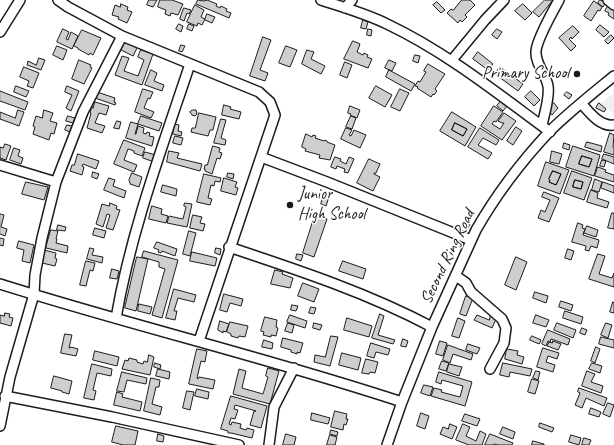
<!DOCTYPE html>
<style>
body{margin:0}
canvas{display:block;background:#fff}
</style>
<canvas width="614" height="445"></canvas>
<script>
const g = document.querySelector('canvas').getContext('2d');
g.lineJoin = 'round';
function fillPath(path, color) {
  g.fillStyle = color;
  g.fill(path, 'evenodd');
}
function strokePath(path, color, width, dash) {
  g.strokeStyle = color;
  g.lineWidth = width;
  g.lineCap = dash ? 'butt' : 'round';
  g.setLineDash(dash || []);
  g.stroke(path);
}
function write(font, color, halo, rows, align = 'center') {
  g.font = font + ' Caveat,sans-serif';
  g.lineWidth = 3;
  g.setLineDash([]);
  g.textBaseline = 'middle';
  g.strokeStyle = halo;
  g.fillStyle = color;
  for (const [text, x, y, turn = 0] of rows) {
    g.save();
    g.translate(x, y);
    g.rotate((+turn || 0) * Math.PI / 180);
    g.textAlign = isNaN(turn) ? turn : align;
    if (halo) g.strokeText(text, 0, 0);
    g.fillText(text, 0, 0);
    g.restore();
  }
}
const built = new Path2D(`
 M614,93V114L600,104Z`);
const building = new Path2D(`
 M149,0H157L153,7L147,5Z
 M160,0H172L183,4L178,15L171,13L170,16L165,14L166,10L158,7Z
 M198,0L204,1L207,0L217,4L216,6L220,8L221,6L227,9L226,11L231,13L229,18L196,4Z
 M462,0H470L475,5L465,15L467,17L462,22L460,20L458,23L447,13L451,9L453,10Z
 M545,0H553L539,17L533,12Z
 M600,0L606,2L603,7L598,3Z
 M594,1L602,7L600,11L598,10L591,21L584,16Z
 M437,2L445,10L441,13L433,5Z
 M121,4L128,7L127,10L132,12L127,23L118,19L119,17L112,15L115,5L120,7Z
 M523,4L532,13L525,20L515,11Z
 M195,5L204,10L201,17L205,19L202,25L198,23L197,26L187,22Z
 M608,6L614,10V19L608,15L609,13L605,11Z
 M184,8L191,10L189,14L187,13L184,21L180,19Z
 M207,14L215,17L212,23L205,20Z
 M363,20L368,22L366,29L361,28Z
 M179,24L183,26L181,32L176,29Z
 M189,24L194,26L192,31L187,29Z
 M600,25L609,32L604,37L596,30Z
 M573,26L579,32L572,39L571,37L569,39L576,46L571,51L559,38Z
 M63,29L69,32L66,39L68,40L71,32L78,36L72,49L57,42Z
 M368,29L372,30L371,36L367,35Z
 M497,29L502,32L497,39L492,35Z
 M82,30L101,38L93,55L90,53L89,55L78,49V48L74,46Z
 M611,35L614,38L608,44L605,41Z
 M263,37L271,40L260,70L268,73L265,81L250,76Z
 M125,41L137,48L133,56L121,50Z
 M353,41L360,44L357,52L363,55L364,53L368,55L367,57L372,59L368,68L344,59Z
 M181,45L185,46L182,52L179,51Z
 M57,46L67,50L63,60L53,55Z
 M286,46L297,50L290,67L279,63Z
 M141,50L153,54L142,85L115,75L122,56L129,58L124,71L138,76L144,60L138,57Z
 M307,50L314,52L311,59L325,66L321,74L302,64Z
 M478,52L493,64L488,70L473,59Z
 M415,55L420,56L418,63L413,61Z
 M39,58L45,60L41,70L27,65L28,61L36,65Z
 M79,60L91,65L90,67L92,68L84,84L72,79Z
 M389,60L396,63L392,71L385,68Z
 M345,62L352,65L347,78L340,75Z
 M428,64L445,74L435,89L437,91L434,95L433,94L431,97L417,88L418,87L415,86L418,81L420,82L426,72L424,71Z
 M24,67L39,73L33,88L27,86L29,81L20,77Z
 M500,67L523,84L518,91L495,74Z
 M151,70L157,73L154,81L164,85L162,91L145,85Z
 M389,70L415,84L411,91L386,77Z
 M16,86L29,91L26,97L14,92Z
 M67,86L79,91L71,111L66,108L72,95L65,92Z
 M376,86L392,95L385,107L369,98Z
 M143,89L153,92L150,99L148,98L144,108L154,112L151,118L135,112Z
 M400,89L409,93L400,111L391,107Z
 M0,91L28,102L25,110L0,101Z
 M531,91L540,100L534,106L525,97Z
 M97,92L115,98L114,102L116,103L115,105L95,98Z
 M567,92L572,95L569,99L564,95Z
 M501,101L507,106L503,111L497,106Z
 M95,102L109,106L106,115L99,113L95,123L105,126L102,133L87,128L91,113L90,112L92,107L93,108Z
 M554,103L558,108L552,115L547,109Z
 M599,103L606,109L604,112L596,108Z
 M224,105L231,107L230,109L241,112L239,119L222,115Z
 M350,106L360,110L357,118L350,115L351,114L348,113Z
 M494,106L503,112L496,122L494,121L492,124L500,129L504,123H502L498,121L504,113L516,121L502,140L481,126Z
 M18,110L24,112L19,126L0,119V112L15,118Z
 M44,110L53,113L50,121L57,123L54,134L51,133L49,140L33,134L35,127L33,126L36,116L42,118Z
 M193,110H196L197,114L195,116L192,115L190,112Z
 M452,112L476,127L465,146L440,131ZM455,123L467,129L463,136L452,130Z
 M199,113L216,117L213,130H210L208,136L191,132L192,128H195Z
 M68,116L75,118L73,123L66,121Z
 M141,116L162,123L159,131L138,124Z
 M351,116L356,118L352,129L346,127Z
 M221,119L226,120L221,138L226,140L225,145L214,143Z
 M117,121L121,122L119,129L114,128Z
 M131,122L138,124L135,134H136L138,126L144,128L143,133L146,134L147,132L150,133L149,136L154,137L152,146L126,138Z
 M455,123L467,129L463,136L452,130Z
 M175,124L179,125L178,131L182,132L181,136L173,134Z
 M67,125L72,126L70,132L65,130Z
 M516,127L522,131L513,145L507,141Z
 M346,128L352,130L349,135L351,136L354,130L366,135L360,148L341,139Z
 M480,128L499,140L496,145L483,138L478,145L492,153L488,159L468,147Z
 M610,133L614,135L613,147L614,148V155L604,152Z
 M306,134L312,137L313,135L316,136L315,138L324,141L325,140L327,141V142L335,145L330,160L319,158L320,155L305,151L306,149L302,147Z
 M175,136L183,138L181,145L173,143Z
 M124,140L145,148L142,156L134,153V151L128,149L124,160L137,165L134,172L114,164Z
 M587,142L602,146L601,152L585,147Z
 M564,143L570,145L569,150L563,148Z
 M5,144L11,146L6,160L0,158V147L3,148Z
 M213,146L220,148L219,152L222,153L220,159L217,158L212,174L205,171V169H204L205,165H207Z
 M573,146L600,155L594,176L566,167ZM582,156L592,159L589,167L579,164Z
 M14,148L20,150L18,156L23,158L21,164L10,160Z
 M169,151L179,153L177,158L202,164L200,171L167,162Z
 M552,151L562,154L559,164L550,162Z
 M145,152L156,155L154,162L143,158Z
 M78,154L99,161L96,169L83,164L82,166L84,167L82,175L70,171L72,165H74Z
 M604,154L614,157V164L602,159Z
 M582,156L592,159L589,167L579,164Z
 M335,157L341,159L340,161L346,164L349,157L354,159L348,173L344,172L345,169L337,166L336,169L331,167Z
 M369,159L380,164L376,173H374V174L380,177L373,191L357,183Z
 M602,160L606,161L604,167L600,166Z
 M546,162L569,170L560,194L538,186ZM553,171L561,174L556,185L549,182L550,180L549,179Z
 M598,167L606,170L605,172L614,175V182L595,176Z
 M553,171L561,174L556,185L549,182L550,180L549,179Z
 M572,171L592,178L584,200L564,193ZM575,180L583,182L581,189L573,187Z
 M93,172L99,174L97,179L92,177Z
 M132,173L142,177L139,187L130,184V182L129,181Z
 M228,173L234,174L233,179L227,177Z
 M204,174L221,178L220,182L215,181L214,186L211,185L208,198L212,199L210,205L197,202Z
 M109,178L115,180L113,186L126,191L124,198L104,190Z
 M224,178L237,182L235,187L238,188L236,195L221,191Z
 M595,179L602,182L599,192L592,190Z
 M575,180L583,182L581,189L573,187Z
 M26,182L48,187L44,200L22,194Z
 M603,182L614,186V193L601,188Z
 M163,185L177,189L176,196L161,192Z
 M591,190L598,193L597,198L609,202L607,208L587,202Z
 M544,192L559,198L549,222L538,218L541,210L545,212L550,200L542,197Z
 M324,195L329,197L326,206L321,204Z
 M110,203L117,206L116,209L120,210L113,230L106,228L110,215L107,214L103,227L96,224L102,204L109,206Z
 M185,203L192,204L187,227L167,223L169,216L183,219L186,207L184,206Z
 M152,206L162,209L161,214L168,216L166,223L149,219Z
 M612,213H614V229L608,228Z
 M0,214L4,215L1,227L7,229L5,236L0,234Z
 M193,215L202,217L200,223L205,224L203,231L190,228Z
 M315,215L327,219L314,257L303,253Z
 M465,222L470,224L467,230L462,227Z
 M578,223L583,225L582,228L585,229L583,235L599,240L597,248L591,246L589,251L585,250L586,246L572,242Z
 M58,225L66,227L65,231L57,230Z
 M587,226L598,230L596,237L584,233Z
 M95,228L106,231L104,238L93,235Z
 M51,230L58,231L56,239H57L56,243L68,246L67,253L46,248Z
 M189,231L196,233L190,256L183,254Z
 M0,238L4,239L3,246L0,245Z
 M19,241L34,245L30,263L22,261L24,250L17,248Z
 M157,242L177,249L175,256L162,251L161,253L158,252L159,250L154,248Z
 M90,248L94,249L92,255L103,257L102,263L87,259Z
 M216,248L221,249L220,255L215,253Z
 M568,249L574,251L571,260L565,258Z
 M44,250L56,253L55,258L57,259L55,266L42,263Z
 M144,251L178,260L162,318L152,315L165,269L159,267V262L142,257Z
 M192,252L217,258L215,266L190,261Z
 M297,254L303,255L301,261L296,259Z
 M598,254L605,256L599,274L612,278L614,273V287L589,279Z
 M137,257L148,259L136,311L125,308Z
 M516,257L527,262L516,290L505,285Z
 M86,261L95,263L93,271L90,270L86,286L80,285Z
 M343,261L366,269L363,279L339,271Z
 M112,269L119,271L117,279L110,278Z
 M275,270L283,272L282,274L293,278L290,288L271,284Z
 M303,283L319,289L314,302L298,296Z
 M174,289L196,295L194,302L178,298L174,311H177L175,320L166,318Z
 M535,292L548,296L546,303L533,298Z
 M224,294L243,299L241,306L230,303L227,312L220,310Z
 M466,296L473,298L466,316L460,314Z
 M561,301L573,305L571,311L559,307Z
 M613,302L614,303V313L610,312Z
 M139,304L152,307L150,314L138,311Z
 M292,305L298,306L296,311L291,310Z
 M311,307L316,308L314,314L309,313Z
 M565,311L583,317L581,324L563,318Z
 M5,313L10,314L9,317L13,318L11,326L0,323V315L4,316Z
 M380,314L384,316L378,335L395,340L393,344L372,338Z
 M491,314L497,317L492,328L474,320L477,315L489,320Z
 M290,315L307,321L305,328L287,322Z
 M536,315L549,320L546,327L533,323Z
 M265,317L277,320L276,327L278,328L276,336L271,335V337L263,335L264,332L261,331Z
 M347,318L372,326L369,337L344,330Z
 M458,318L465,321L459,338L452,336Z
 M220,321L229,324L226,332L223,331V333L218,330Z
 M230,322L248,326L245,337L239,336L238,338L231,336V334L227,332Z
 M288,323L294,325L292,333L285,331Z
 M314,323L322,325L320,330L313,328Z
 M557,323L576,330L573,338L554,330Z
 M606,323L612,325L608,338L601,335Z
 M582,328L587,330L585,335L580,333Z
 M548,330L570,339L568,345L551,339L550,342L548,341L546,346L542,344Z
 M65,334L72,335L69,348H70L71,347L78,349L76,356L61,353Z
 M331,336L338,337L330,366L314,362L315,355L325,357Z
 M532,336L541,340L539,344L530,340Z
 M601,337L614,340V348L599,344Z
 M283,338L303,343L300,353L297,352V354L291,352V350L281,347Z
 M403,339L408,341L406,347L401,346Z
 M264,340L273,343L272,349L262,347Z
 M440,341L447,343L443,356L436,354Z
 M553,341L561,344L558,350L547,346L549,342L552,343Z
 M371,343L390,349L388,355L376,352L374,358L367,356Z
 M468,344L480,348L477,354L466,350Z
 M448,345L473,354L471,360L453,354L450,363L443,360Z
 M596,347L600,349L595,363L591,361Z
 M543,348L559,353L557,359L548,356L546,362L555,365L553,372L537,367Z
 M197,349L207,351L205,362L201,361L197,378L198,379L199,377L215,380L213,389L189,384Z
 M507,349L518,351L517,355L524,357L522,364L505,359Z
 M95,351L119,357L117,366L93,360Z
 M342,353L361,358L358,370L339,365Z
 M149,355L154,357L150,375L122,369L125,360L128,361L129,358L137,360V362L143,364L144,361L147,362Z
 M366,359L378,362L375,373L370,372L369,374L362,373Z
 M442,361L449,363L446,371L439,369Z
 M155,363L161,365L160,369L154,367Z
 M503,363L532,369L530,376L510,372L509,377L500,375Z
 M592,363L602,366L600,373L589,369Z
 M92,364L112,369L111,376L97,373L93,390L96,391L94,400L84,398Z
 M449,364L462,367L459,376L447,372Z
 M268,368L279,371L270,404L233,394L239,369L246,371L242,388L263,394L268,377L266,376Z
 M158,369L170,372L169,379L156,376Z
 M536,371L540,372L538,380L533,378Z
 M587,371L595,374L591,382L603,386L601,393L582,386Z
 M122,372L147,378L146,384L127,380L124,392L117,391Z
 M439,372L472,382L465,406L431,396L434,388L442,390L441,392L460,397L463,386L442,380L441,384L436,382Z
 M54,376L72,381L69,394L62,392V391L51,388Z
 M151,378L160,380L159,387H156L152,404L162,407L160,415L144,411Z
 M532,379L539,381L535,394L528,392Z
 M424,385L433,387L430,396L421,393Z
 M579,388L607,398L604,406L586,398L582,408L575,405L580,393L578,392Z
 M197,389L209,392L208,399L195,396Z
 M187,391L194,392L190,410L183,408Z
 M117,392L123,394L122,397L142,402L140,411L114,405Z
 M231,396L267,406L261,428L250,425L254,411H256L235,405L234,409L238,410L235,419L231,418L229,424L231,425L232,422L241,424L240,428L246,430L247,428L254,430L252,438L231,433H228V431L221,429Z
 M608,403L614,405L610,417L603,414Z
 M591,408L601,412L599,417L589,414Z
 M335,411L347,414L346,419H348L346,425L344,424L343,430L331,427Z
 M312,413L330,418L328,424L311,420Z
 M421,413L429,416L425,429L417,426Z
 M465,414L480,419L477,426L462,421Z
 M540,423L554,428L552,432L539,427Z
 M450,424L457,427L452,439L440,434L443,427L448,429Z
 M463,424L470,427L466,436L476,441L480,431L486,434L482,445H469L456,440Z
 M116,426L138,431L135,445H123L112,442Z
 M503,427L515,432L513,439L500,434Z
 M331,430L338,432L337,436L330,434Z
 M158,434L164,436L163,442L157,441Z
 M286,434L296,437L294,445H283Z
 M490,434L513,443L512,445H498L494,444L493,445H485Z
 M330,435L337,437L335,445H327Z
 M571,435L581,438L579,445L569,442Z
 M584,438L591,440L589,445H582Z
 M533,441L544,444V445H532Z`);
const minor = new Path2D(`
 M58,0L68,7L122,36L259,92L270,102L275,115L199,341
 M321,0C343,7 367,14 387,24C446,52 497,93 550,132
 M608,0L614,5
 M345,8L352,0
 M0,32L20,0
 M452,60L485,20L504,0
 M581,103C589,112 600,127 614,125
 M542,126C544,114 550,98 548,86C546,74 535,64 536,51C537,39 553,11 559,0
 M261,157L327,182L471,240
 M0,165L56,182
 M229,247C298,270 368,293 432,327
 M456,276L466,283L471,292L502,319L506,328L504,343L490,369
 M0,284C133,326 269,358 402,402
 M116,318C131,231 162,148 190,64
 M5,396L112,417L239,445
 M0,426L10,377L34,294L35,275L42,238L56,182L83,112L122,36
 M269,445L274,407L294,368
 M387,445L402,402L432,327L476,230C496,195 521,162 549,132C569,112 592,94 614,76`);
const markers = [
 [577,74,4,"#1c1c1c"],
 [290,205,4,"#1c1c1c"]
];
const poiNames = [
 ["Primary School",569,74],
 ["Junior",298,195,"left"],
 ["High School",298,215,"left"]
];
const streetNames = [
 ["Second Ring Road",448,257,-64]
];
fillPath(built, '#f0f0f0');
fillPath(building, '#cecece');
strokePath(building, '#1c1c1c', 1);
strokePath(minor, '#1c1c1c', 12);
strokePath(minor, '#fff', 9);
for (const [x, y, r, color] of markers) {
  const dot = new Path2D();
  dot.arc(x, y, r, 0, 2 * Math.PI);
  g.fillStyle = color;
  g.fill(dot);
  strokePath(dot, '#fff', 1.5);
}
write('17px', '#1c1c1c', '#fff', poiNames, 'right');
write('17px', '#1c1c1c', '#fff', streetNames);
</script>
